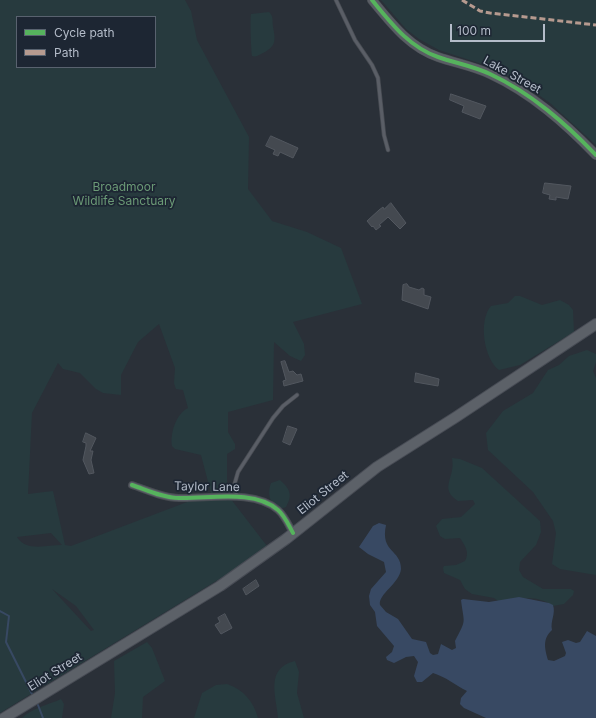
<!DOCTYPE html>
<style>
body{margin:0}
#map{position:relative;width:596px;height:718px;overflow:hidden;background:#2a3038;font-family:Inter,sans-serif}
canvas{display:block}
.legend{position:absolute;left:16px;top:16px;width:140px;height:52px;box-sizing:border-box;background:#1d2633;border:1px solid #59626f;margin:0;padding:5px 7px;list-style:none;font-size:12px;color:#b4bcc9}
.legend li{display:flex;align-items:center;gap:8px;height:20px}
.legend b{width:20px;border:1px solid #59626f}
.scale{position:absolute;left:450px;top:24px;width:95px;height:18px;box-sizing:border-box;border:2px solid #b4bcc9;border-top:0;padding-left:5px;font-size:12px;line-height:14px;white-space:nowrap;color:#b4bcc9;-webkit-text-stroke:3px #1d2633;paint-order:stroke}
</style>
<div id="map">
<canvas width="596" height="718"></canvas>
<ul class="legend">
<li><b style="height:5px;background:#56b35d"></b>Cycle path</li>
<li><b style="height:5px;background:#b69a8f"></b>Path</li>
</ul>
<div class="scale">100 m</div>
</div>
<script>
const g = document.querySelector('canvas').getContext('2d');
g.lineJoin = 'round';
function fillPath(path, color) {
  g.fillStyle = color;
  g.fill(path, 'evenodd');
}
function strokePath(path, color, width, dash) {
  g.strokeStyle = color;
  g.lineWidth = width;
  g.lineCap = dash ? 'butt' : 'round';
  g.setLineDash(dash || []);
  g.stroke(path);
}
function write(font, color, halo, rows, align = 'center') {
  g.font = font + ' Inter,sans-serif';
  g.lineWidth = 3.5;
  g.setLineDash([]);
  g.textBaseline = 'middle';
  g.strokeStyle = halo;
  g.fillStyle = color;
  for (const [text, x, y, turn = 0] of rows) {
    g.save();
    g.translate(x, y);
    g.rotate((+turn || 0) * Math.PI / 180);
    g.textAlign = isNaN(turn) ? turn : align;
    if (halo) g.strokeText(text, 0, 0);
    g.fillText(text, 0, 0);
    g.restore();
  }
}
const green = new Path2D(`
 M0,0H185L191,11L197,40L249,137L248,189L272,221L307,232L341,248L362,304L293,322L304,344L305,355L301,361L290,356L274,342L273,400L228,412V432L235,444V449L227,454V494L267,546L226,575L44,686V681L36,685L39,689L0,713ZM17,17H155V67H17ZM159,324L175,368L174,383L176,389L183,390L188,408C176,414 170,433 172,446L175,449L201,455L211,493L71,546L65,545L53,491L28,494L32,413L58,363L63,369L80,373L96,389L103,393L121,395V375L138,342ZM51,533L62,545C47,545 26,552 17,537ZM52,589L76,606L94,630L91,631Z
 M381,0H596V145L550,103L522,83L491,67L439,50L419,39L406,29Z
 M269,12C274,17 272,20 273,27C276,41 276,47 261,54C257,56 256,57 252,56C251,50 250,18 251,14Z
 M515,296H520L542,305L560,300L569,305L573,310L574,332L520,365L499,370C484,359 478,321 491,306L508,303Z
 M587,350L596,354V362L593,371L596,378V575L560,569L552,564L556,533L553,521L533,492L488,450L486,433L503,411L533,393L548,370L559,365L569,356Z
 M452,458L460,459L482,468L540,521L541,532L536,545L520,562L519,570L523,577L543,589H571L574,591L573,595L564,604L553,606C538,594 516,599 498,601L494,598L472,594L465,589L460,580L444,573L443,568L444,566L456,565L465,561C470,552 465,546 460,538L445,539L440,536L436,526L442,519L461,517L475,504L473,500L458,501C438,488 456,478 452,458Z
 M280,480C290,489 293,495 286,507L280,509C269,503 267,494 271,483Z
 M147,642L152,648L165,681L143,697L142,718H111L115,693L114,661Z
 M295,661L299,672L297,693L304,718H278C276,695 265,668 295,661Z
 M227,684C243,689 254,702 258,718H194L202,693L216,685Z
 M61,699L64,704L62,718H22C32,708 48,705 61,699Z`);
const water = new Path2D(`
 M379,523L386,525C380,553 401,549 401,569C400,583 378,594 380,605L386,612L398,619L412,639L426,642L430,653L433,655L438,654L441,644L452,650L456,648L455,641C467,618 464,625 461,600L463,599L489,602L519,597L549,603L553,605C556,614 550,621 552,630C542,639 545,649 548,660L554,661L565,656L566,653L562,642L568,640L576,643L580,642L587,631L596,636V718H486L464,708L460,704L461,698L467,691C455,685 446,677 433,673L422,682H417L414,676L418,662L414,656L406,657L394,663L387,660L386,657L392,652L394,646L377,626L375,612L370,605L369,596L371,589L386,572L384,562L368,554L359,547L373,526Z`);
const stream = new Path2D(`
 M0,611L9,616L6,642L32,694
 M38,705L43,718`);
const building = new Path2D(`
 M451,94L486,106L480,119L462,112L464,106L450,100Z
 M271,136L298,148L293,158L280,152L278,156L273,154L275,150L266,146Z
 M545,183L571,186L568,199L556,197V200L549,199L550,195L543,193Z
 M391,203L406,223L400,229L388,217L379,225L381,226L376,230L373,226L372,227L367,221L379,210L383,207L384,209Z
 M407,284L409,287L419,290L422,288L424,289V295L431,297L428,309L402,300L403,285Z
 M285,361L289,372L293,371L297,375L301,374L303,381L284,386L283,381L286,380L281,362Z
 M416,373L439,379L438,386L415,382Z
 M288,426L297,429L290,445L283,442Z
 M86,433L96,438L90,451H93L91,460L94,473L89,474L83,460L86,446V443L83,442Z
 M256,580L259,586L246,595L243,589Z
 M225,614L232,628L221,634L215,625L220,622L218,618Z`);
const lane = new Path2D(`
 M336,0L355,40L372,65L378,78L384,135L388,150
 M237,497L234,486L238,472L273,418L283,406L297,395`);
const street = new Path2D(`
 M132,485C147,490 163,498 179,498C209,499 254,489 278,510C285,516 289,526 293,533`);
const secondary = new Path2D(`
 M372,0C391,23 409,47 438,57C455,63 473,66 490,74C531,93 565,123 596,155`);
const primary = new Path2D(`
 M4,718L220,586L286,539L377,467L456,417L596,324`);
const quiet = new Path2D(`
 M462,0L480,11L490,13L596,25`);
const cycleway = new Path2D(`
 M372,0C391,23 409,47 438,57C455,63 473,66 490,74C531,93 565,123 596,155
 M132,485C147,490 163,498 179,498C209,499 254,489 278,510C285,516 289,526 293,533`);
const streetNames = [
 ["Lake Street",512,75,29],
 ["Taylor Lane",207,487,1],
 ["Eliot Street",323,493,-39],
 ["Eliot Street",55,672,-32]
];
const parkNames = [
 ["Broadmoor",124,187],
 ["Wildlife Sanctuary",124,201]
];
fillPath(green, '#273a3e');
fillPath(water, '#384963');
strokePath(stream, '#384963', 2);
fillPath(building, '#444950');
strokePath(building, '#52575f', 1);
strokePath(lane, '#484c53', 4.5);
strokePath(street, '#484c53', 8);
strokePath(secondary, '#484c53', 10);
strokePath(primary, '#484c55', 12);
strokePath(lane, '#5a5e66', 3);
strokePath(street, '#5a5e66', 6);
strokePath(secondary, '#595d64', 9);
strokePath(primary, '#5c6168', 10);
strokePath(quiet, '#b69a8f', 3, [6, 3]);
strokePath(cycleway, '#56b35d', 4);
write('12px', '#b4bcc9', '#1d2633', streetNames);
write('12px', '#6b9a76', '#1d2633', parkNames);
</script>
